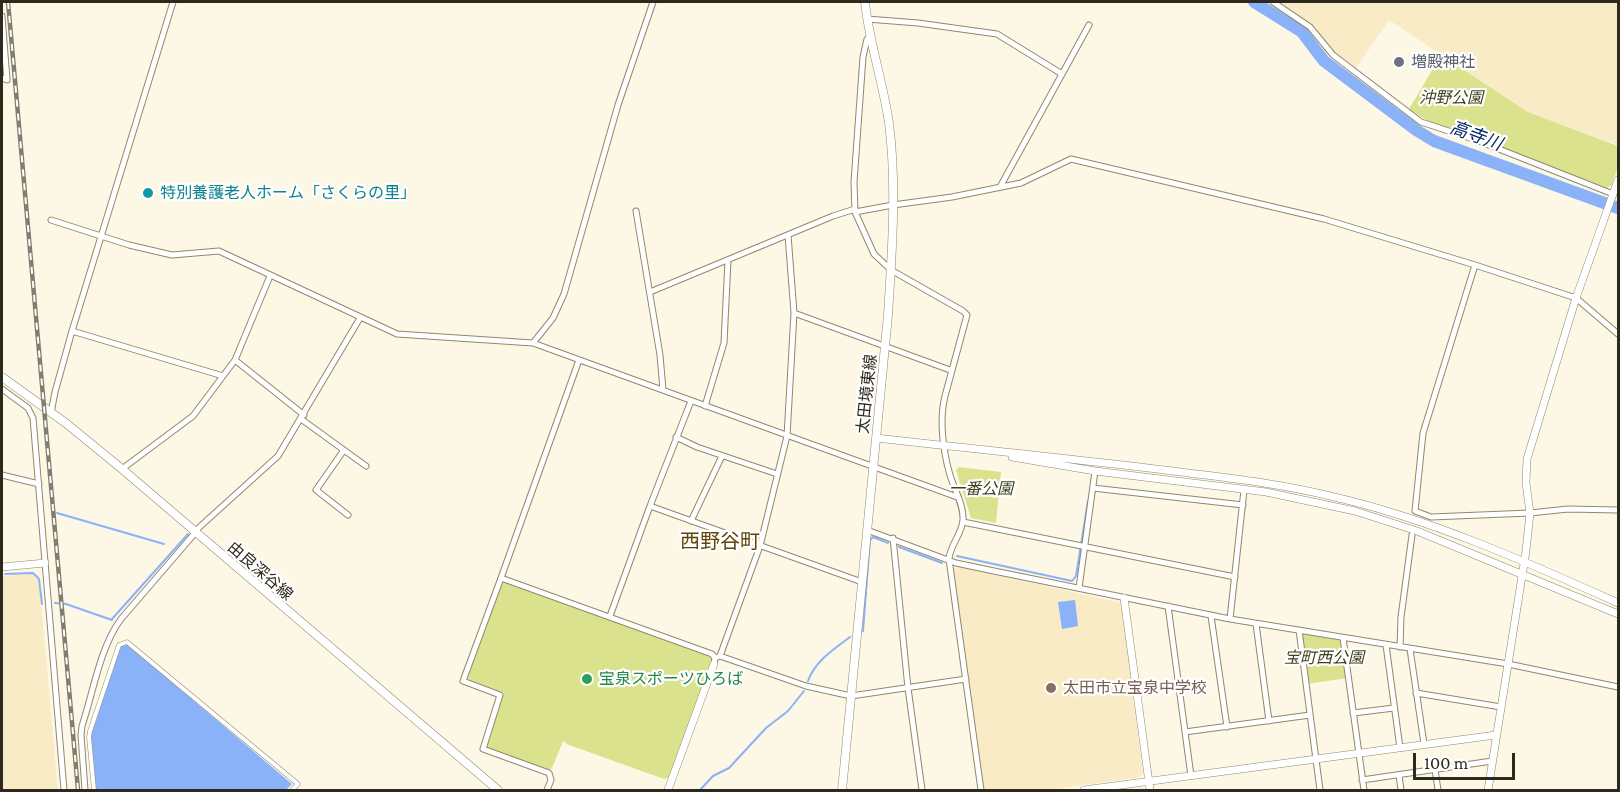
<!DOCTYPE html>
<meta charset="utf-8">
<style>
body{margin:0}
#map{position:relative;width:1620px;height:792px;overflow:hidden;background:#fdf7e5;font-family:"Crimson Pro",serif}
canvas{display:block}
.frame{position:absolute;inset:0;border:3px solid #2d291d;pointer-events:none}
.scale{position:absolute;left:1413px;top:753px;width:102px;height:27px;box-sizing:border-box;border:3px solid #2d291d;border-top:0;padding-left:8px;font-size:18px;line-height:21px;white-space:nowrap;color:#2d291d;-webkit-text-stroke:4px #fff;paint-order:stroke}
</style>
<div id="map">
<canvas width="1620" height="792"></canvas>
<div class="frame"></div>
<div class="scale">100 m</div>
</div>
<script>
const g = document.querySelector('canvas').getContext('2d');
g.lineJoin = 'round';
function fillPath(path, color) {
  g.fillStyle = color;
  g.fill(path, 'evenodd');
}
function strokePath(path, color, width, dash) {
  g.strokeStyle = color;
  g.lineWidth = width;
  g.lineCap = dash ? 'butt' : 'round';
  g.setLineDash(dash || []);
  g.stroke(path);
}
function write(font, color, halo, rows, align = 'center') {
  g.font = font + ' "Crimson Pro","Noto Sans JP",serif';
  g.lineWidth = 4.5;
  g.setLineDash([]);
  g.textBaseline = 'middle';
  g.strokeStyle = halo;
  g.fillStyle = color;
  for (const [text, x, y, turn = 0] of rows) {
    g.save();
    g.translate(x, y);
    g.rotate((+turn || 0) * Math.PI / 180);
    g.textAlign = isNaN(turn) ? turn : align;
    if (halo) g.strokeText(text, 0, 0);
    g.fillText(text, 0, 0);
    g.restore();
  }
}
const built = new Path2D(`
 M1279,2H1618V145L1528,112L1389,20L1356,68L1331,49L1313,24Z
 M957,566L1121,603L1143,774L1140,777L1048,790H984L953,570Z
 M32,574L39,580L58,790H2V576Z`);
const green = new Path2D(`
 M1441,55L1528,112L1618,146V166L1612,185L1607,188L1431,123L1409,109Z
 M959,467L1001,472L996,523L971,518L956,470Z
 M505,581L710,656L712,660L670,777L664,779L569,745L563,741L552,768L549,770L487,747L486,744L504,693L470,680L468,677L502,583Z
 M1299,630L1343,638L1348,678L1306,684Z`);
const water = new Path2D(`
 M1075,600L1078,626L1062,629L1058,602Z
 M127,644L292,784L286,790H96L91,736L119,647Z`);
const stream = new Path2D(`
 M57,513L164,544
 M899,547L942,563
 M957,556L1072,581L1076,576L1088,501
 M5,574L33,573L39,579L42,604
 M55,603L66,604L112,620
 M112,619L188,534
 M863,631L870,540L873,537L888,543
 M808,681C815,661 834,649 850,637
 M700,790L713,776L729,768L766,728L788,711L804,691`);
const river = new Path2D(`
 M1254,2L1302,32L1324,61L1416,130L1434,141L1618,208`);
const pedestrian = new Path2D(`
 M94,790L89,737L90,731L119,645L127,642L298,784L292,790`);
const minor = new Path2D(`
 M1273,2L1310,27L1333,55L1421,122L1476,140L1613,194
 M2,16L7,80L2,78
 M867,19L918,23L997,34L1062,74
 M871,36L867,39L863,57L854,182L855,212L874,254L891,270L963,311L967,315L945,396C939,420 943,451 950,475C954,489 964,505 963,520C962,534 950,545 949,559L981,790
 M1000,187L1089,25
 M636,211L660,355L663,390
 M855,212L893,205L952,197L1021,183L1071,159L1324,219L1475,265L1576,298L1618,334
 M51,220L129,245L172,255L219,251L397,334L533,343L957,497
 M1475,265L1423,433L1415,511L1431,517L1530,513L1568,509L1618,510
 M650,292L833,216L855,209
 M794,313L950,370
 M72,331L223,376
 M533,343L553,318L564,294L618,105L653,2
 M235,360L304,415
 M2,389L28,408L33,418L64,790
 M705,406L724,343L728,260
 M51,413L55,392L72,331L173,2
 M301,419L366,466
 M676,437L697,447L777,474
 M344,450L316,490L348,515
 M122,469L193,416L235,360L270,276
 M2,475L39,484
 M1093,488L1243,505
 M650,506L862,582
 M691,521L722,456
 M963,522L1235,577
 M867,530L956,563L994,571L1230,619L1508,664L1618,687
 M194,532L278,456L360,318
 M893,538L908,688L922,790
 M501,578L579,360
 M1079,588L1095,471
 M1168,606L1191,776
 M610,616L650,506L691,401
 M1211,616L1227,727
 M1230,619L1244,490
 M1256,624L1269,721
 M1299,630L1320,790
 M1343,638L1364,790
 M1386,645L1400,748
 M1400,647L1401,617L1412,535
 M1410,649L1424,744
 M720,656L806,686L851,696L966,679
 M715,658L720,656L760,546L787,436L794,313L788,235
 M1416,693L1501,707
 M1353,713L1394,708
 M1185,732L1310,715
 M1435,770L1438,790
 M1399,775L1401,790
 M1362,780L1492,761
 M85,790L81,735L82,726C93,693 100,647 121,619L195,533
 M547,790L551,780L549,773L483,749L500,695L463,681L501,578L712,654L715,658L714,664`);
const tertiary = new Path2D(`
 M876,438C975,449 1074,459 1173,471C1226,478 1278,483 1330,496C1428,518 1527,562 1618,603
 M1012,457L1095,471L1266,492L1355,511L1417,531L1618,614
 M2,567L45,563
 M1124,598L1150,790
 M668,790L714,664
 M1084,790L1496,735
 M1488,790L1526,551L1530,513L1526,483L1527,459L1576,298L1618,180`);
const secondary = new Path2D(`
 M2,377L67,424L122,469L498,790
 M842,790L888,315C892,252 897,186 889,123C883,82 869,42 865,2`);
const rail = new Path2D(`
 M8,2L78,790`);
const markers = [
 [1399,62,6,"#6b7280"],
 [148,193,6,"#0f9aa8"],
 [587,679,6,"#2e9e5b"],
 [1051,688,6,"#8d6e63"]
];
const worshipNames = [
 ["増殿神社",1411,62]
];
const parkNames = [
 ["沖野公園",1451,98],
 ["一番公園",981,489],
 ["宝町西公園",1324,658]
];
const cultureNames = [
 ["特別養護老人ホーム「さくらの里」",160,193]
];
const streetNames = [
 ["太田境東線",867,394,-84],
 ["由良深谷線",260,571,41]
];
const leisureNames = [
 ["宝泉スポーツひろば",599,679]
];
const educationNames = [
 ["太田市立宝泉中学校",1063,688]
];
const waterNames = [
 ["高寺川",1476,136,20]
];
const quarterNames = [
 ["西野谷町",720,542]
];
fillPath(built, '#f8ebc5');
fillPath(green, '#dae28e');
fillPath(water, '#89b2f9');
strokePath(stream, '#89b2f9', 2);
strokePath(river, '#89b2f9', 12);
strokePath(pedestrian, '#91886c', 5);
strokePath(minor, '#91886c', 7);
strokePath(tertiary, '#91886c', 8);
strokePath(secondary, '#91886c', 9);
strokePath(pedestrian, '#fff', 4);
strokePath(minor, '#fff', 5);
strokePath(tertiary, '#fff', 7);
strokePath(secondary, '#fff', 8);
strokePath(rail, '#827d6f', 4.5);
strokePath(rail, '#fff', 2, [7]);
for (const [x, y, r, color] of markers) {
  const dot = new Path2D();
  dot.arc(x, y, r, 0, 2 * Math.PI);
  g.fillStyle = color;
  g.fill(dot);
  strokePath(dot, '#fff', 2);
}
write('16px', '#5b616d', '#fff', worshipNames, 'left');
write('italic 16px', '#3d401a', '#fff', parkNames);
write('16px', '#0d838f', '#fff', cultureNames, 'left');
write('16px', '#2d291d', '#fff', streetNames);
write('16px', '#27864d', '#fff', leisureNames, 'left');
write('16px', '#785e54', '#fff', educationNames, 'left');
write('italic 18px', '#062865', '#fff', waterNames);
write('20px', '#604408', '#fff', quarterNames);
</script>
